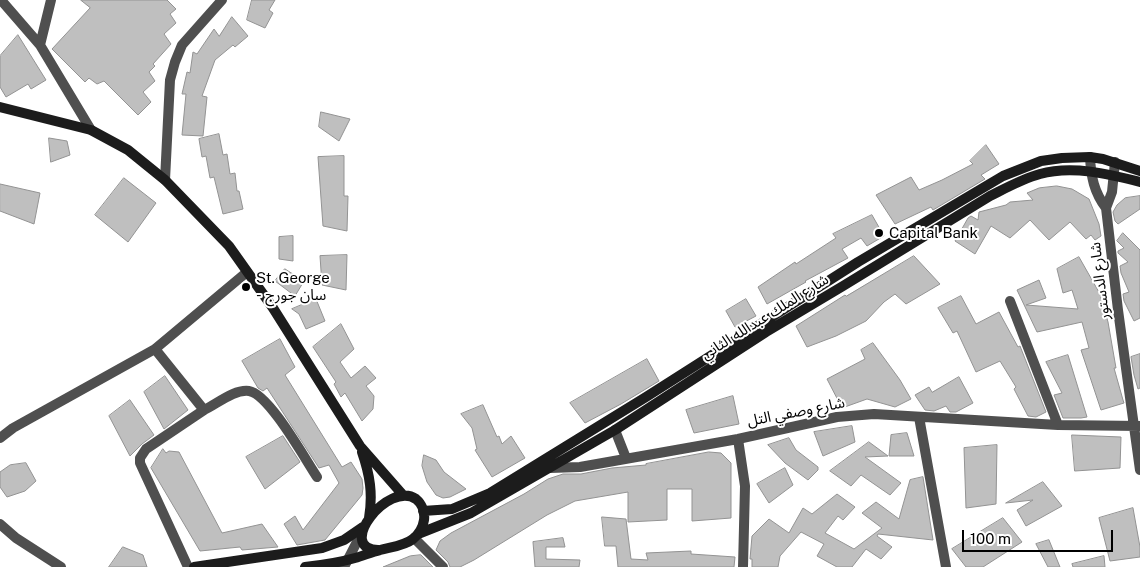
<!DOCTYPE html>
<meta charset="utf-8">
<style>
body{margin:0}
#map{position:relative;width:1140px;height:567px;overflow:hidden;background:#fff;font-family:"Public Sans",sans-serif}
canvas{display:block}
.scale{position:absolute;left:962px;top:530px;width:151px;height:22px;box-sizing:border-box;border:2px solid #000;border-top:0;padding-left:6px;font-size:15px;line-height:18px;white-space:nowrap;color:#000;-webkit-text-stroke:4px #fff;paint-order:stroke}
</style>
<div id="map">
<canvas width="1140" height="567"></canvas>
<div class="scale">100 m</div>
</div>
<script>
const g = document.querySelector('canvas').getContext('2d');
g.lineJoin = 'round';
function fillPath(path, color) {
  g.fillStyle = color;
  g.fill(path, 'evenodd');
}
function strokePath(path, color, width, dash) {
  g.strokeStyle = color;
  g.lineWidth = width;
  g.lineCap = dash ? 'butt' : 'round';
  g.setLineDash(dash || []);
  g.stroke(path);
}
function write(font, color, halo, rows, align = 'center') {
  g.font = font + ' "Public Sans","Noto Sans Arabic",sans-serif';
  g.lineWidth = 4;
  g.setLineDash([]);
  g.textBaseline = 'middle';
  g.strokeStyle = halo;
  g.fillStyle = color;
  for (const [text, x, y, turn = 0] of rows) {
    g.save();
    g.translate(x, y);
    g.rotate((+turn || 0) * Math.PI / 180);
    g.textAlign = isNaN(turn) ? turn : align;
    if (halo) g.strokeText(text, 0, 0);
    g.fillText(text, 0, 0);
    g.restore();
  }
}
const building = new Path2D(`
 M81,0H167L176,9L170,14L176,23L164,34L171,44L153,64L155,66L149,72L155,81L143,92L151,102L138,115L104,81L97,84L89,78L85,82L52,49L90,8Z
 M252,0H275L269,10L273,13L265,28L247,20Z
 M232,17L248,36L235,47L233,45L215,60L202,96L207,97L203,136L182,135L186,94H182L187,72L190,73L193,52L197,54L214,29L219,36Z
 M18,35L46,80L31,89L28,84L6,97L0,87V56Z
 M321,112L350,119L339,141L319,127Z
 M219,134L223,155L227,154L230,174L235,173L237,191H239L243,209L223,214L214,177L210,178L206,156L202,157L199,139Z
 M49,138L67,141L70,155L51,162Z
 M986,145L999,164L981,175L985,179L933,210L931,207L895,224L876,195L911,177L919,190L942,180L973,164L970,161Z
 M344,156V196H348L347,231L323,226L318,157Z
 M124,178L156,203L128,242L95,215Z
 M0,184L40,193L34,224L0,211Z
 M1057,186L1072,189L1089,199L1099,224L1101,236L1095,240L1091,235L1086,239L1070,222L1049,240L1030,220L1010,238L991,226L975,254L955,241L968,218L971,216L978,220L979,212L1006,205L1010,202L1033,200L1027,193L1039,188Z
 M1140,196V209L1118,224L1115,221L1113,212L1117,205L1125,198Z
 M872,215L884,236L867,246L861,238L842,249L848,258L805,281L806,282L767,304L758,287L795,262L796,264L836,238L833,234Z
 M1123,233L1140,250V318L1134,321L1124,301L1123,294L1129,292L1121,273L1120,266L1128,262L1118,253V251L1124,248L1117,241Z
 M293,236V261L279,259V237Z
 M347,255L346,290L322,285L320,256Z
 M914,256L940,284L906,304L895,294L884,302L866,321L836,336L807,347L796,326L845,295L846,296Z
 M1079,257L1100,294L1108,322L1116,368H1114L1123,400L1124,403L1101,410L1081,350L1089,348L1082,322L1037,332L1017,290L1039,280L1046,298L1026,305L1078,309L1072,290L1063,293L1057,269Z
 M285,269L304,281L295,296L275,281Z
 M961,296L976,324L999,312L1018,347L1020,346L1046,412L1036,417L1028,416L1014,389L1016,387L1000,361L976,372L957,331L953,333L938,308Z
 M316,299L325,321L306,329L299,314L292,309Z
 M746,299L756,316L735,327L726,311Z
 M341,324L354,349L340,362L351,378L365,366L376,378L366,386L374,396L373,409L362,421L345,393L341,397L334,384L336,382L313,347Z
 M280,339L295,367L285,375L342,467L351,462L362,479L363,488L362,495L325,540L297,545L284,524L295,516L303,530L339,483L329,465L319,468L267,388L263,391L258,388L242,361Z
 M873,343L900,380L911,399L895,407L867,399L842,408L827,379L865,359L861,350Z
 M1140,354V388L1138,389L1134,375L1131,357Z
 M1068,355L1087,417L1081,418H1063L1054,395L1062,393L1046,362Z
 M647,359L659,381L621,404L585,423L570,403Z
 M165,376L188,410L164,429L144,392Z
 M959,377L973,403L956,412H950L946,406L934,411L925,410L915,395L929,387L932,392Z
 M733,396L739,424L694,433L686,410Z
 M130,400L154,435L142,444L130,456L109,416Z
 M483,405L497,437L499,436L502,444L511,436L525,458L492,477L475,450L477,449L472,428L461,414Z
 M852,426L855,442L823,456L814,432Z
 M907,433L914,456H889L891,435Z
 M1072,435L1121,437L1120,468L1075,471Z
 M283,436L300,462L265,489L246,457Z
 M789,438L796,450L818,467V470L808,480L785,463L768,445Z
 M869,442L888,456L865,457L901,483L890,495L861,475L851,486L830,471Z
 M997,445L996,504L966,508L964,448Z
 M163,449L166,453L169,451L179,452L222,533L262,524L278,547L242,550L240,547L200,551L151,468Z
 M709,452L721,453L731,463V518L692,521V489H667V520L628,522V492L575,501L547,515L474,560L460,567H450L448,562L436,550L440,541L451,533L524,494L548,479L563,474H581L612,468L646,465V464Z
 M424,455L436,460L444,472L466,489L450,497L443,498L436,495L427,482L422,466Z
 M26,463L36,481L25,491L7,497L0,487V472L10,465Z
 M785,468L793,485L769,503L757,484Z
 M923,477L933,540L878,534L877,536L892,547L881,559L866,549L852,567H837L817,556L824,544L801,532L780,556L778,567H752V559H750L752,536L769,519L789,533L803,508L812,514L837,494L855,507L843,520L838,516L825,533L854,549L882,528L862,513L876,502L899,519L910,480Z
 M1043,482L1062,506L1026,526L1017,510L1033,500L1006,503Z
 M1133,508L1140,547V557L1110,561L1099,518Z
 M602,517L626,519L631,559L648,560L646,553L691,551V554L735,557L734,567H618L616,546H605Z
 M1003,518L1022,542L983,567H966L952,549Z
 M563,538L565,547H546V559L580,560L579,567H535L533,542Z
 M1049,540L1060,567H1048L1036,544Z
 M123,547L143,555L147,567H109Z
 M421,555L433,567H383L410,556Z
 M1104,556L1105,567H1073L1072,564Z`);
const street = new Path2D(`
 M1,0L40,45L91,130
 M40,45L51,0
 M1090,157C1091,177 1094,192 1106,208
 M1115,162L1112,192L1106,208L1118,310L1140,470
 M165,180L170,80L175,62L182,45L222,0
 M1010,301L1058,425
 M155,349L204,410L146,449L140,458V463L188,567
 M204,410C217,404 234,389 249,391C269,394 305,459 317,477
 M919,417L946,567
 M615,430L626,458
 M0,438L13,428L155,349L247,272
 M738,439L745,486L743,567
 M550,468L580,467L738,439L837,417L874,414L1058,425L1140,426
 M0,524L16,538L61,567
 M414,538L443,567
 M344,567L361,534`);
const secondary = new Path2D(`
 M0,107L91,130L128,150L165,180L229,246L273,308L360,446L403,495
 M362,452C370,475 373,494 369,518
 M423,511L452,509L490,493L646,397L858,262L1003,176L1041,161L1062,158L1090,157L1103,159L1140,171
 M418,534L471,513L615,430L766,332L843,286L990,196C1006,188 1022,179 1040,174C1072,165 1109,174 1140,182
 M194,567L322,548L344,540L363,527
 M305,567C322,565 338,563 355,558C363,556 371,552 380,550C391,547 404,546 413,539C419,534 423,527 424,520C425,512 422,504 416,499C388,480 335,549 378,550`);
const markers = [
 [879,233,5,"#000"],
 [246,287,5,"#000"]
];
const poiNames = [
 ["Capital Bank",889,233],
 ["St. George",256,278],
 ["- سان جورج",256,295]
];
const streetNames = [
 ["شارع الدستور",1100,281,-97],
 ["شارع الملك عبدالله الثاني",765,317,-32],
 ["شارع وصفي التل",796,412,-11]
];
fillPath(building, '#bfbfbf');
strokePath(building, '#939393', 1);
strokePath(street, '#4f4f4f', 10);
strokePath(secondary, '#1c1c1c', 10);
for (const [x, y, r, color] of markers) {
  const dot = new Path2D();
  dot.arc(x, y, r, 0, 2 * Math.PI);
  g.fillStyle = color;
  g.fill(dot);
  strokePath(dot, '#fff', 2);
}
write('15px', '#000', '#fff', poiNames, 'left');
write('15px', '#000', '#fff', streetNames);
</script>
